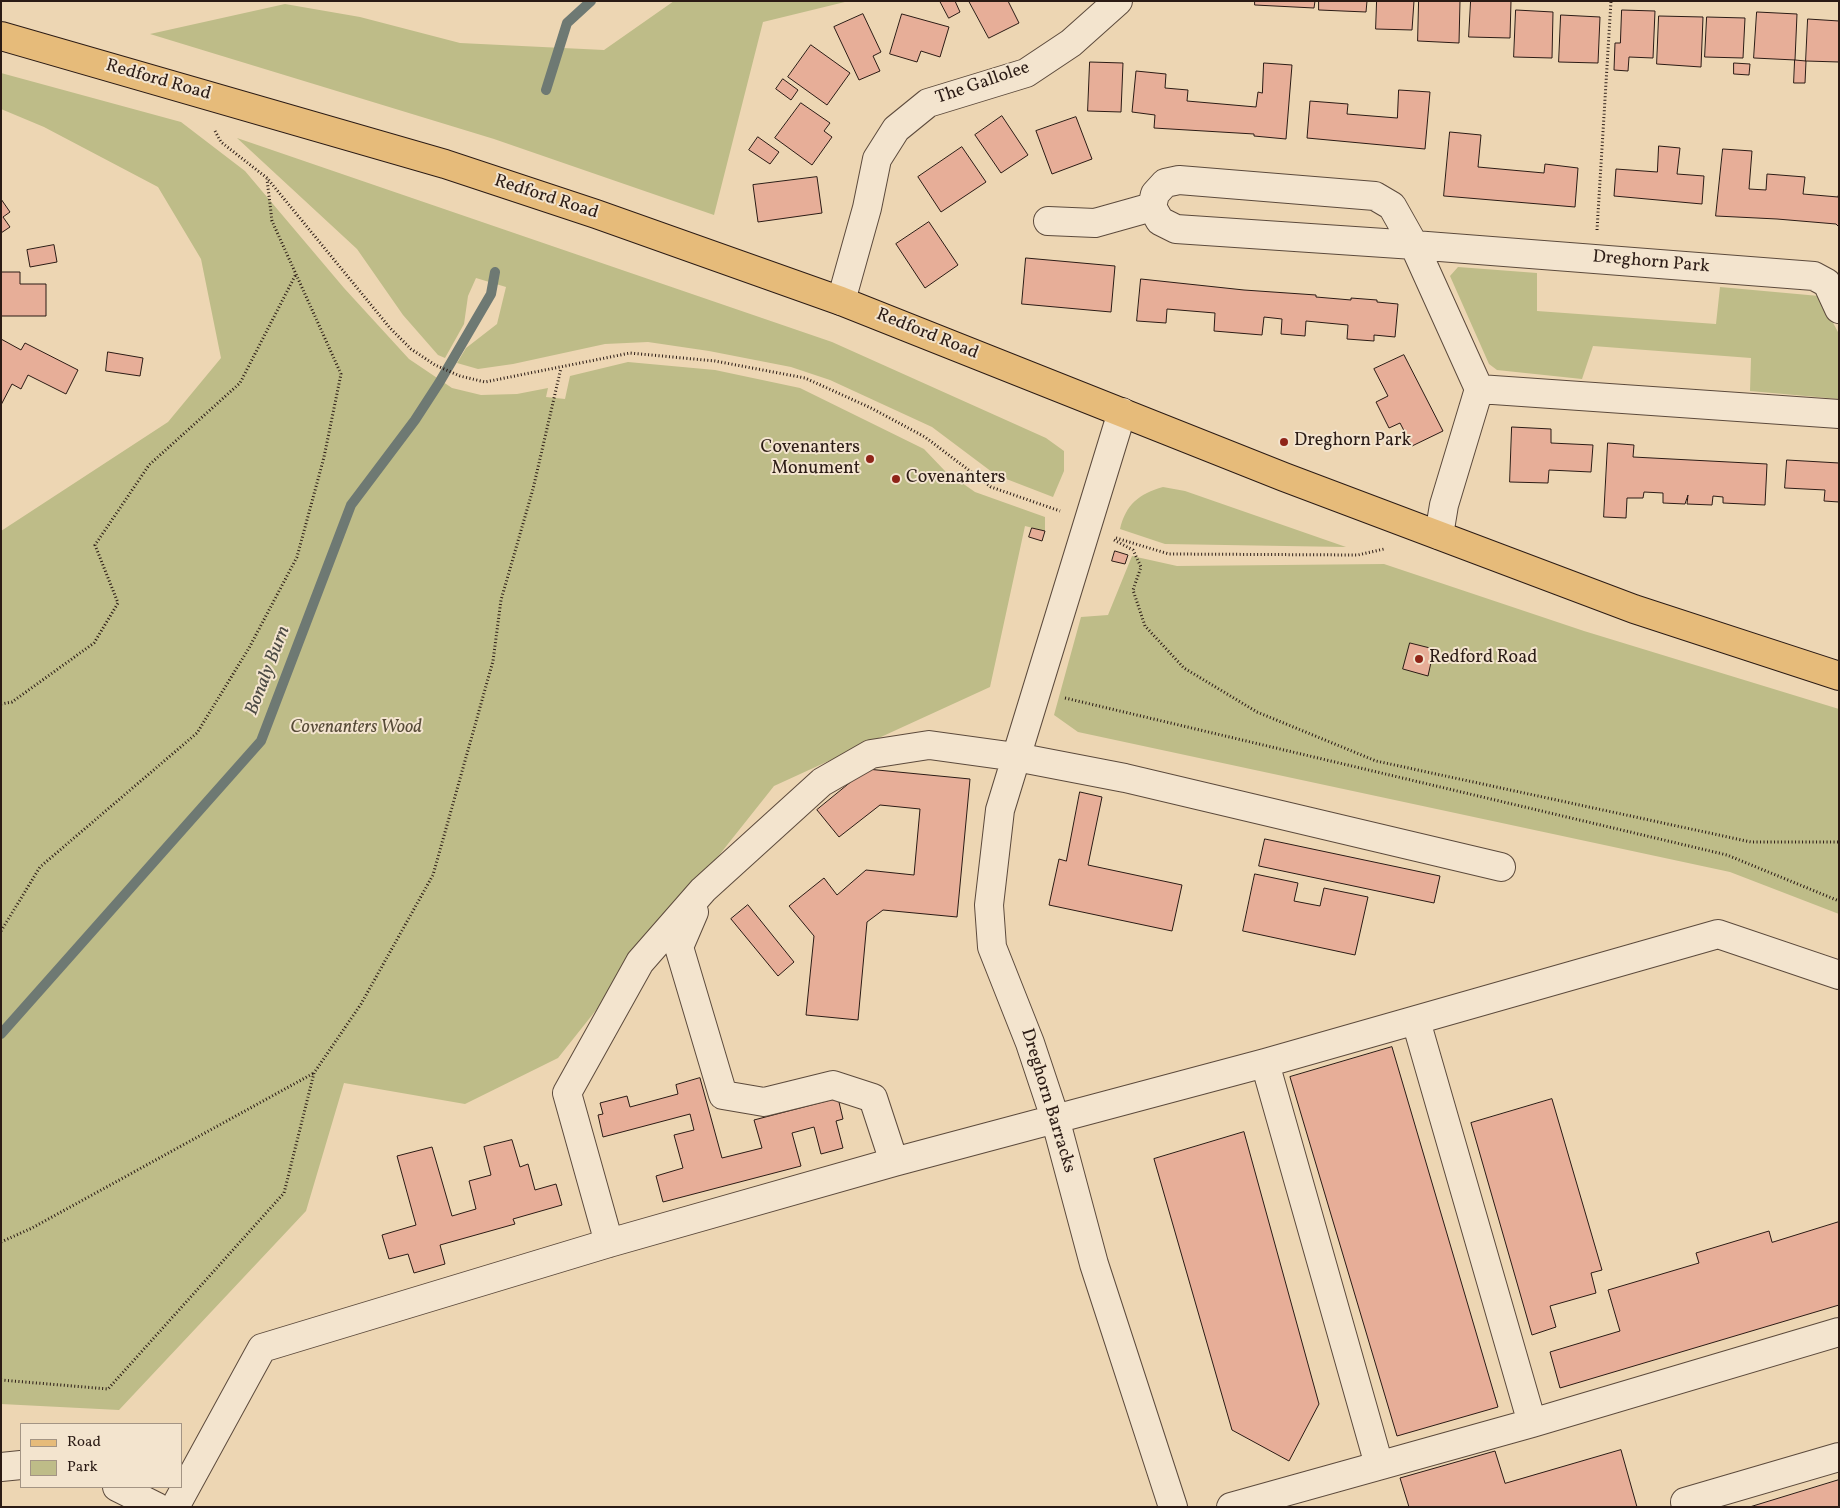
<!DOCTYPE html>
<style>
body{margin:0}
#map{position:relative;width:1840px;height:1508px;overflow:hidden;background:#edd6b3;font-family:Vollkorn,serif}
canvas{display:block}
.frame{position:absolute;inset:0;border:2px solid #2b1b15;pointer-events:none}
.legend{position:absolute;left:20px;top:1423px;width:162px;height:65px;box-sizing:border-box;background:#f3e4ce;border:1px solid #a39484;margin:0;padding:6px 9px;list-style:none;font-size:15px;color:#2b1b15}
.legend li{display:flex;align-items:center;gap:10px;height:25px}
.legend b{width:25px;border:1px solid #a39484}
</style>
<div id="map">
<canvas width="1840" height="1508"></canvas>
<div class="frame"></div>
<ul class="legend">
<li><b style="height:6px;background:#e6bb7a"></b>Road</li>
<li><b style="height:14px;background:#bebc88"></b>Park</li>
</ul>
</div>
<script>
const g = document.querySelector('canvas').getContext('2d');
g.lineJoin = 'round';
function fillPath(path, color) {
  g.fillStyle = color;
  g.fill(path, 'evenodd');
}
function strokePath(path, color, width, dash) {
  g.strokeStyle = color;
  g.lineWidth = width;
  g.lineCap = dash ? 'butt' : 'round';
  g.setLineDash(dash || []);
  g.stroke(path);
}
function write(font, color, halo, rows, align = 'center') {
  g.font = font + ' Vollkorn,serif';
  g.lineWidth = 4;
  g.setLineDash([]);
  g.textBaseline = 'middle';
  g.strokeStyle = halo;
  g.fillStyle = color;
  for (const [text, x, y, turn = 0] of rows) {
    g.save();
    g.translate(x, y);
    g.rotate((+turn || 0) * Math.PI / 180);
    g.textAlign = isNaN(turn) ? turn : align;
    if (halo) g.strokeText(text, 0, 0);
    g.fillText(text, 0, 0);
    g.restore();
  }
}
const green = new Path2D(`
 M674,1H849L763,22L714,215L494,139L150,34L285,4L360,17L460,43L604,50Z
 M1,73L181,122L245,171L344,288L409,359L452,388L481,395L517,394L548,388L546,397L565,399L570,376L628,362L715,370L800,388L924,449L945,471L975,492L1045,517V531L1025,526L990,687L774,786L558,1058L465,1104L344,1083L306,1211L119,1410L1,1404V531L168,422L221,358L201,259L158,187L44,127L1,109Z
 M237,138L832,342L1046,438L1064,451V471L1053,497L996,475L932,427L830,380L791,367L709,351L648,342L605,344L513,364L478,369L457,363L466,348L497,324L506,287L476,278L468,296L464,324L445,358L438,355L403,315L357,249Z
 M1458,267L1537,273V311L1716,324L1720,287L1819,296L1839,334V399L1750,391L1751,358L1593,346L1582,379L1497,370L1489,364L1450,276Z
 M1163,487L1185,491L1346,547L1165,544L1120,529C1126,504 1139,494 1163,487Z
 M1132,556L1177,566L1384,564L1584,631L1839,709V914L1730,872L1078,732L1054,715L1081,617L1108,615Z`);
const stream = new Path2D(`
 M546,90L567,23L591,1
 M1,1034L261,741L351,505L415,420L439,383L491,294L495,272`);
const building = new Path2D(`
 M940,1H955L960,12L949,18Z
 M969,1H1008L1019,23L989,38Z
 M1255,1H1315L1314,8L1255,5Z
 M1319,1H1367L1366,12L1319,10Z
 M1377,1H1414L1412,30L1376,29Z
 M1419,1H1460L1459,43L1418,41Z
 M1471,1H1511L1510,38L1469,37Z
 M1516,10L1553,12L1552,58L1514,57Z
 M1622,10L1655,11L1653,58L1629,57L1628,71L1614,70L1615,43H1620Z
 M1757,12L1797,14L1795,60L1754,58Z
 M863,14L881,52L873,56L880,71L859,80L834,27Z
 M902,14L949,27L940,57L921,51L917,62L890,54Z
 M1561,15L1600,17L1598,63L1559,62Z
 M1659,16L1703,17L1701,67L1657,64Z
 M1707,17L1745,18L1743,58L1705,57Z
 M1808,19L1839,21V62L1806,61Z
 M811,45L850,73L827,105L788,77Z
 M1795,60L1806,61L1805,83H1794Z
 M1090,62L1123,63L1121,112L1088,111Z
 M1264,63L1292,65L1286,139L1254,136V134L1154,128L1155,115L1132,112L1136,71L1166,74L1165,88L1188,90L1187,101L1256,107L1258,92L1262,93Z
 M1734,63L1750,64L1749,75L1734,74Z
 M783,79L798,90L791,100L776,89Z
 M1399,90L1430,92L1425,149L1307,138L1310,101L1348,104L1347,114L1397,118Z
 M801,103L830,123L824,131L832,137L812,165L775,138Z
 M1002,116L1028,155L1001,173L975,135Z
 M1076,117L1092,159L1052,174L1036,131Z
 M1450,132L1481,135L1478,167L1544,173L1545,164L1578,168L1575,207L1444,196Z
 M758,137L779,152L770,164L749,150Z
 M1659,146L1680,148L1677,174L1704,176L1702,204L1614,196L1616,169L1657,172Z
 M962,147L986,182L941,212L918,177Z
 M1723,149L1752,151L1749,189L1766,190L1767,174L1805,177L1803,194L1838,197L1839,192V227L1836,224L1777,219L1716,216Z
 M817,177L822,213L758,222L753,185Z
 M1,199L10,212L3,217L10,227L1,233Z
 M929,222L958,265L925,288L896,244Z
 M54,245L57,262L30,267L27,250Z
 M1026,258L1115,266L1111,312L1022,304Z
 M1,272H20V284H46V316H1Z
 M1141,279L1244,290L1316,295V297L1351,300V298L1377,300V302L1398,304L1395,337L1374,335V341L1347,339L1348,325L1306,321L1305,336L1281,334L1282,319L1264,317L1262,335L1214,331L1215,313L1167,309L1166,323L1137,321Z
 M1,339L21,350L25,343L78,370L66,394L28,375L21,389L12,384L1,405Z
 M108,352L143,358L140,376L106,371Z
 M1404,355L1443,431L1412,446L1400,423L1389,428L1376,402L1388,396L1374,369Z
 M1512,427L1551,429V443L1593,445L1591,472L1549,470L1548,483L1510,482Z
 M1608,443L1634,445L1633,457L1767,464L1765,505L1723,503V497L1713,496L1712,505L1687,504L1688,495L1685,504L1663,503V493L1644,492L1643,498H1627L1626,518L1604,517Z
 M1787,460L1839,463V502L1824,501L1825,490L1785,488Z
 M1032,528L1045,531L1042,541L1029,537Z
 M1115,551L1128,555L1125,564L1112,561Z
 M1410,643L1434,649L1428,676L1403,669Z
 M867,769L970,779L957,917L883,910L867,922L858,1020L806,1015L814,936L789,906L824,878L837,895L866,870L914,875L920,809L880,805L839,837L817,810Z
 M1080,792L1102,797L1088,865L1182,885L1172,931L1049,905L1059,859L1066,861Z
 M1265,839L1440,876L1434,903L1259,866Z
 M1255,874L1298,883L1294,901L1320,906L1324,888L1368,897L1355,955L1243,931Z
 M748,905L794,962L778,976L731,919Z
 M1392,1047L1498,1407L1397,1436L1290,1077Z
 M700,1078L722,1158L762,1148L754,1120L838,1098L843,1119L836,1121L843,1148L821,1154L814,1127L792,1133L801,1166L663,1202L656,1176L683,1168L674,1135L694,1130L690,1114L603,1137L598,1115L603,1114L600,1103L627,1096L630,1107L678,1094L676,1085Z
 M1552,1099L1602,1270L1591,1273L1596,1293L1550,1306L1556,1327L1532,1335L1471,1123Z
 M1244,1132L1319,1404L1289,1461L1232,1430L1154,1159Z
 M512,1140L520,1167L528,1164L535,1190L556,1184L562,1205L513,1219L515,1224L440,1245L445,1264L414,1273L408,1254L389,1259L382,1235L416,1225L397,1156L432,1147L452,1216L476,1209L469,1181L491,1175L484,1147Z
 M1839,1222V1305L1560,1388L1550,1352L1620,1331L1608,1290L1699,1263L1696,1253L1769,1231L1772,1242Z
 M1621,1450L1637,1507H1409L1400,1478L1495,1451L1505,1483Z
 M1839,1480V1507H1750Z`);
const path = new Path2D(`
 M215,131L221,142L267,178L390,328L411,349L435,365L460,376L485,382L630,353L715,361L805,378L871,408L925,437L991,487L1060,511
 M1597,230L1611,1
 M1116,538L1169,554L1358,555L1384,549
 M1114,540L1133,550L1141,567L1133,590L1145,626L1184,668L1257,712L1376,761L1751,842H1839
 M1065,698L1727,855L1839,901
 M1,704L12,702L94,643L118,603L95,545L149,465L240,383L296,274
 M1,931L40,867L197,733L249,648L297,557L324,457L341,374L272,221L267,179
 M1,1242L32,1228L314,1073
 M1,1380L108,1389L284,1193L314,1073L361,1004L433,875L493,661L501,600L533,489L561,368`);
const minor = new Path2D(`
 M1048,221L1095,223L1152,207
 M841,301L867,208L877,159L896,129L928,103L1026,73L1071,43L1118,1
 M1839,309L1827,283L1814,276L1414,245L1392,206L1375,196L1179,180L1165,183L1155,194L1152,207L1160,221L1176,229L1414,245L1479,389L1839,414
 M1122,412L1000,810L989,905L992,947L1030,1043L1055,1118L1094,1264L1173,1507
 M1439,535L1444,505L1479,389
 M694,912L679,947L723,1095L764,1102L833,1085L873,1098L894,1162
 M1416,1021L1532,1423
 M1265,1063L1379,1465
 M609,1243L567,1093L640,962L703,890L822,782L871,754L929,745L1016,757L1125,778L1501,867
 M1,1467L21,1465
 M117,1487L157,1507
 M1685,1502L1839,1457
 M175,1507L262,1348L609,1243L894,1162L1265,1063L1718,934L1839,975
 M1231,1507L1532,1423L1839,1332`);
const major = new Path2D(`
 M1,36L445,164L596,214L841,301L1284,477L1634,609L1839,676`);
const markers = [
 [1284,442,5,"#8f2418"],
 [870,459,5,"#8f2418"],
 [896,479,5,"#8f2418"],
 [1419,659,5,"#8f2418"]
];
const streetNames = [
 ["Redford Road",158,81,16],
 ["The Gallolee",983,84,-19],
 ["Redford Road",546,198,18],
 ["Dreghorn Park",1651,263,5],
 ["Redford Road",927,335,22],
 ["Dreghorn Barracks",1047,1101,73]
];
const poiNames = [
 ["Dreghorn Park",1294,442],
 ["Covenanters",860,449,"right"],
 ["Monument",860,470,"right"],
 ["Covenanters",906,479],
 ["Redford Road",1429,659]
];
const parkNames = [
 ["Covenanters Wood",356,729]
];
const waterNames = [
 ["Bonaly Burn",269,671,-69]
];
fillPath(green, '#bebc88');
strokePath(stream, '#6e7973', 10);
fillPath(building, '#e7ae98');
strokePath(building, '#2b1b15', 1);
strokePath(minor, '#5c4a3c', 30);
strokePath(major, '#2b1b15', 30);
strokePath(path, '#2b1b15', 3, [1, 2.5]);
strokePath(minor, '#f3e4ce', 28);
strokePath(major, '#e6bb7a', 28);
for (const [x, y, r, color] of markers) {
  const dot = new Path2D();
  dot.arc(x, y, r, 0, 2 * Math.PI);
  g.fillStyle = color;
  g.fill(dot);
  strokePath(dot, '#f3e4ce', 2);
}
write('18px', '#2b1b15', '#f3e4ce', streetNames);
write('18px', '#2b1b15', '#f3e4ce', poiNames, 'left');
write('italic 18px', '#574b38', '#f3e4ce', parkNames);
write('italic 19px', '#4c4a44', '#f3e4ce', waterNames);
</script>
